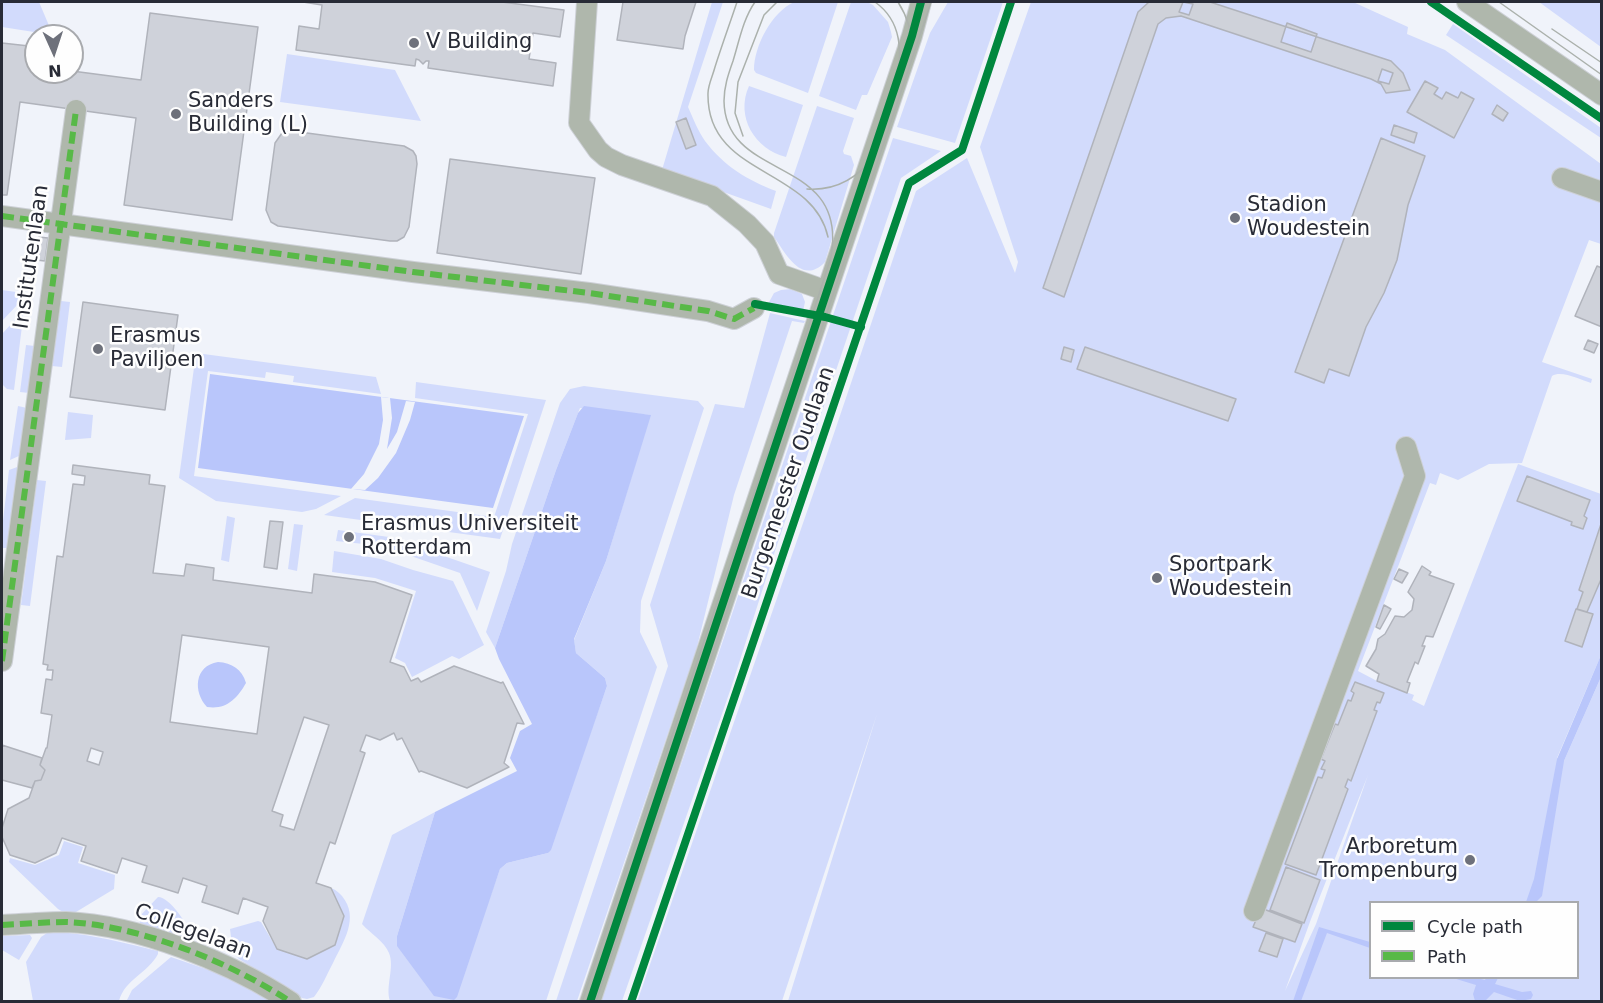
<!DOCTYPE html>
<style>
body{margin:0}
#map{position:relative;width:1603px;height:1003px;overflow:hidden;background:#f0f3fa;font-family:"DejaVu Sans",sans-serif}
canvas{display:block}
.frame{position:absolute;inset:0;border:3px solid #282b36;pointer-events:none}
.legend{position:absolute;left:1369px;top:901px;width:210px;height:78px;box-sizing:border-box;background:#fefefe;border:2px solid #a8aaae;margin:0;padding:8px 10px;list-style:none;font-size:18px;color:#282b36}
.legend li{display:flex;align-items:center;gap:12px;height:30px}
.legend b{width:30px;border:2px solid #a8aaae}
.north{position:absolute;left:24px;top:24px;width:60px;height:60px;box-sizing:border-box;background:#fefefe;border:2px solid #a8aaae;border-radius:50%;rotate:177deg;font-size:16px;font-weight:700;line-height:24px;text-align:center;color:#282b36}
.north::after{content:'';display:block;margin:auto;width:21px;height:27px;background:#6e717b;clip-path:polygon(50% 0,100% 100%,50% 72%,0 100%)}
</style>
<div id="map">
<canvas width="1603" height="1003"></canvas>
<div class="frame"></div>
<ul class="legend">
<li><b style="height:8px;background:#00873e"></b>Cycle path</li>
<li><b style="height:8px;background:#58b947"></b>Path</li>
</ul>
<div class="north">N</div>
</div>
<script>
const g = document.querySelector('canvas').getContext('2d');
g.lineJoin = 'round';
function fillPath(path, color) {
  g.fillStyle = color;
  g.fill(path, 'evenodd');
}
function strokePath(path, color, width, dash) {
  g.strokeStyle = color;
  g.lineWidth = width;
  g.lineCap = dash ? 'butt' : 'round';
  g.setLineDash(dash || []);
  g.stroke(path);
}
function write(font, color, halo, rows, align = 'center') {
  g.font = font + ' "DejaVu Sans",sans-serif';
  g.lineWidth = 5;
  g.setLineDash([]);
  g.textBaseline = 'middle';
  g.strokeStyle = halo;
  g.fillStyle = color;
  for (const [text, x, y, turn = 0] of rows) {
    g.save();
    g.translate(x, y);
    g.rotate((+turn || 0) * Math.PI / 180);
    g.textAlign = isNaN(turn) ? turn : align;
    if (halo) g.strokeText(text, 0, 0);
    g.fillText(text, 0, 0);
    g.restore();
  }
}
const green = new Path2D(`
 M2,2H39L53,35L2,27Z
 M712,2H723L688,107C693,118 698,131 705,141C724,166 747,180 776,191L771,209L662,170Z
 M794,2H838L808,93L756,73L754,70C754,46 772,12 794,2Z
 M851,2H867L873,5L888,22L891,32L892,37L868,93L867,95H862L856,110L819,96Z
 M948,2H1003L955,143L897,127L930,33Z
 M1031,2H1353L1408,27L1407,34L1445,50L1601,164V244L1589,240L1542,362L1592,379L1591,383C1580,380 1562,370 1552,376L1522,463L1489,464L1458,480L1440,473L1436,485L1430,483L1358,671L1377,681L1414,695L1412,700L1424,706L1518,464L1601,494V655L1557,758L1564,761L1601,677V1001H788L877,714L782,1001L637,1002L828,451L916,191L967,158L1015,273L1018,262L980,147ZM1368,775L1316,924L1285,991L1311,919ZM1370,902H1578V978H1370Z
 M1539,2H1601V47Z
 M1453,24L1601,128V138L1446,35Z
 M287,54L395,70L421,121L280,102Z
 M749,86L803,105L786,157C755,149 735,117 749,86Z
 M817,106L854,118L843,151L844,154L851,156L854,165L825,262C802,286 786,254 774,237V233Z
 M893,138L941,151L901,178L774,554L731,688L622,1001H601Z
 M791,289L802,294L805,302L803,311L768,304L774,293L781,290Z
 M2,290L23,293L20,302L2,321Z
 M61,301L70,302L62,367L52,366Z
 M24,310L14,390L7,389L2,384V334Z
 M770,313L805,321L804,323L792,321L734,495L696,651L577,1001H556L668,666L650,605L715,404L744,408Z
 M26,345L35,346L29,393L20,392Z
 M196,353L376,377L381,394L293,382L294,376L266,372L265,378L208,371L194,476L341,496L316,509L302,512L216,501L179,478Z
 M416,382L546,400L500,539L324,515L355,498L494,517L528,414L415,398Z
 M584,386L698,401L704,408L641,601L640,632L657,667L546,1001H390C385,986 395,968 389,953C384,941 371,934 362,924L392,835L435,812L397,936V946L482,919L500,869L507,863L548,853L607,686L605,678L576,653L574,640L606,561L650,415L580,408L556,470L495,648L486,632L506,571L512,544L560,403L570,389Z
 M18,406L27,408L21,455L10,460Z
 M68,412L93,415L91,438L65,440Z
 M20,466L8,548H2V529L9,470Z
 M37,480L46,481L30,606L21,605Z
 M227,516L235,518L229,562L221,560Z
 M294,524L303,525L297,571L288,569Z
 M338,530L389,537L490,572L477,611L460,573L382,546L336,541Z
 M334,551L381,559L413,570L453,581L484,645L459,659L452,656L412,677L405,663L395,658L416,591L375,578L332,572Z
 M64,841L83,847L78,863L115,875L114,889L76,912H63L58,909L9,862L10,858L35,865L59,855Z
 M331,888C336,890 338,892 342,896C360,918 343,942 333,963C327,974 322,987 314,997L307,999L302,998L239,959L233,952L230,929L258,921L261,922L277,949L307,959L335,945L344,916Z
 M158,897C170,897 189,926 192,938H187L140,923L139,917Z
 M47,933C79,930 126,944 158,951V954C148,973 125,979 119,1001H33L26,962L41,937Z
 M30,935L32,938L31,940L19,960L2,950V936Z
 M171,957L232,978L270,1001L126,1002L132,990Z`);
const water = new Path2D(`
 M210,374L524,416L493,508L198,468Z
 M584,406L651,415L606,561L574,639L576,653L605,678L607,686L551,850L548,853L507,863L500,869L457,997L454,1000L434,996L397,946V936L435,812L517,771L510,758L520,731L532,724L499,659L495,648L556,470L578,413Z
 M1601,655V677L1564,761L1542,896L1536,902H1526L1534,879L1557,759Z
 M218,662C232,663 242,669 246,683C237,699 226,710 207,707C193,692 194,666 218,662Z
 M1319,927L1370,942V948L1327,933L1301,1001H1293Z
 M1453,978H1477L1485,980L1486,978H1498L1495,984L1522,992L1531,991L1533,995L1531,999L1520,1001L1494,992L1485,1001H1475L1473,994L1476,985Z`);
const pier = new Path2D(`
 M381,397L390,398L392,418L387,449L397,432L406,401L415,402L410,420L396,453L378,478L365,490L351,489L364,474L379,444L383,420Z`);
const building = new Path2D(`
 M303,2H502L564,10L560,37L533,33L529,59L556,63L553,86L428,68L429,61H426L423,64L419,60L416,59L415,66L296,50L299,26L319,29L322,5Z
 M623,2H696L685,36L683,49L617,40Z
 M1149,2H1210L1391,61L1403,73L1410,90L1386,93L1381,84L1371,79L1181,16L1166,18L1158,24L1064,297L1043,288L1138,12Z
 M1183,2L1193,4L1189,15L1179,12Z
 M150,13L258,27L232,220L124,205L136,118L20,102L7,195H2V43L29,46L28,55L36,56V72L72,71L141,80Z
 M1287,23L1317,34L1311,52L1281,42Z
 M1382,69L1393,73L1389,84L1378,81Z
 M1425,81L1438,88L1434,94L1442,99L1446,92L1458,98L1461,92L1474,99L1454,138L1407,112Z
 M1497,105L1508,113L1503,121L1492,114Z
 M686,118L696,145L686,149L676,122Z
 M1394,125L1417,133L1414,143L1391,135Z
 M292,131L404,146L413,151L416,156L417,164L409,227L404,237L397,241H390L278,226L271,222L266,210L275,143L282,133Z
 M1381,138L1425,156L1408,205L1397,260L1384,293L1366,327L1349,376L1329,369L1324,383L1295,372Z
 M450,159L595,178L581,274L437,253Z
 M39,237L48,238L45,261L36,260Z
 M1597,266L1602,268V327L1575,316Z
 M83,302L178,315L165,410L70,397Z
 M1588,340L1598,344L1594,353L1584,349Z
 M1064,347L1074,350L1071,362L1061,359Z
 M1085,347L1236,399L1228,421L1077,369Z
 M73,465L150,475L149,484L165,486L153,573L184,576L186,564L214,568L213,580L312,593L314,574L375,582L412,595L390,662L404,667L411,681L418,678L421,682L454,666L501,683L503,682L524,724L517,723L504,763L509,767L467,788L421,771L419,772L402,738L397,740L394,733L380,740L366,735L360,751L365,753L335,844L330,842L316,883L331,888L344,916L335,945L307,959L277,949L263,921L268,907L243,898L238,914L221,908L202,902L207,886L183,878L178,893L159,887L142,882L147,866L122,858L117,873L81,861L86,846L62,838L56,853L35,863L10,855L2,837V828L8,809L29,798L35,781L41,780L45,770L40,765L46,748H47L52,715L41,713L46,679L52,680L53,670H47L48,665L43,664L57,556L63,557L73,484L84,485L85,476L72,474ZM182,635L269,647L257,734L170,722ZM304,717L329,725L294,830L280,826L283,815L272,811ZM91,748L103,752L99,765L87,761Z
 M1527,476L1590,500L1584,516L1587,518L1583,529L1571,525L1572,522L1517,501Z
 M270,521L283,522L277,569L264,567Z
 M1602,521V577L1587,612L1577,609L1583,592L1579,590Z
 M1422,566L1431,572L1429,575L1454,584L1433,637L1426,636L1422,646H1425L1418,664L1415,662L1407,682L1410,683L1407,693L1377,681L1379,674L1366,666L1376,649L1378,639L1385,634L1395,616L1404,617L1412,610L1414,599L1408,592Z
 M1399,569L1408,573L1402,583L1394,579Z
 M1384,605L1391,609L1380,629L1376,627Z
 M1576,609L1593,614L1582,647L1565,641Z
 M1355,682L1384,693L1380,703L1377,702L1374,710L1377,711L1351,781L1348,779L1345,787L1348,789L1316,875L1285,864L1318,777L1322,778L1325,770L1321,769L1325,761L1321,759L1335,724L1338,725L1348,700L1351,701L1354,693L1351,691Z
 M2,745L42,758L40,765L45,770L41,780L35,781L32,788L2,780Z
 M1286,867L1320,880L1304,923L1270,910Z
 M1261,908L1302,924L1295,942L1253,927Z
 M1266,933L1283,939L1277,957L1259,951Z`);
const minor = new Path2D(`
 M587,2L579,123L598,150L606,157L622,165L712,196L747,224L765,243L779,274L827,291
 M1467,2L1602,95
 M1562,178L1602,192
 M2,216L413,272L589,293L708,311L734,319L754,308
 M2,661L76,110
 M1254,911L1415,476L1406,447
 M2,925C23,924 45,922 66,922C139,925 230,962 291,1002
 M590,1002L912,36L921,2`);
const tram = new Path2D(`
 M737,2C730,23 722,45 715,67C713,75 708,85 708,93C706,177 813,167 828,237
 M875,2C903,22 901,51 898,83
 M898,2C907,16 912,31 912,49
 M1499,2L1602,75
 M1552,29L1602,63
 M743,136L735,113L738,82L764,15L777,2
 M807,189C836,191 858,178 875,155
 M582,1002L767,455L831,257C849,154 725,183 724,101C724,87 728,75 733,61C739,42 743,19 755,2
 M596,1002L931,2`);
const quiet = new Path2D(`
 M2,216L413,272L589,293L708,311L734,319L754,308
 M2,661L76,110
 M2,925C23,924 45,922 66,922C139,925 230,962 291,1002`);
const cycleway = new Path2D(`
 M1431,2L1602,119
 M755,304L825,317L861,327
 M590,1002L912,36L921,2
 M631,1002L909,183L962,150L1011,2`);
const markers = [
 [414,43,6,"#6e717b"],
 [176,114,6,"#6e717b"],
 [1235,218,6,"#6e717b"],
 [98,349,6,"#6e717b"],
 [349,537,6,"#6e717b"],
 [1157,578,6,"#6e717b"],
 [1470,860,6,"#6e717b"]
];
const poiNames = [
 ["V Building",426,43],
 ["Sanders",188,102],
 ["Building (L)",188,126],
 ["Stadion",1247,206],
 ["Woudestein",1247,230],
 ["Erasmus",110,337],
 ["Paviljoen",110,361],
 ["Erasmus Universiteit",361,525],
 ["Rotterdam",361,549],
 ["Sportpark",1169,566],
 ["Woudestein",1169,590],
 ["Arboretum",1458,848,"right"],
 ["Trompenburg",1458,872,"right"]
];
const streetNames = [
 ["Institutenlaan",32,257,-82],
 ["Burgemeester Oudlaan",789,483,-71],
 ["Collegelaan",193,932,20]
];
fillPath(green, '#d2dbfc');
fillPath(water, '#b9c6fb');
fillPath(pier, '#f0f3fa');
fillPath(building, '#cfd2da');
strokePath(building, '#b0b3bb', 1.5);
strokePath(minor, '#cdd0d6', 22);
strokePath(minor, '#afb7ac', 20);
strokePath(tram, '#abb1ac', 1.5);
strokePath(quiet, '#58b947', 6, [12, 6]);
strokePath(cycleway, '#00873e', 8);
for (const [x, y, r, color] of markers) {
  const dot = new Path2D();
  dot.arc(x, y, r, 0, 2 * Math.PI);
  g.fillStyle = color;
  g.fill(dot);
  strokePath(dot, '#fefefe', 2);
}
write('21px', '#282b36', '#fefefe', poiNames, 'left');
write('21px', '#282b36', '#fefefe', streetNames);
</script>
